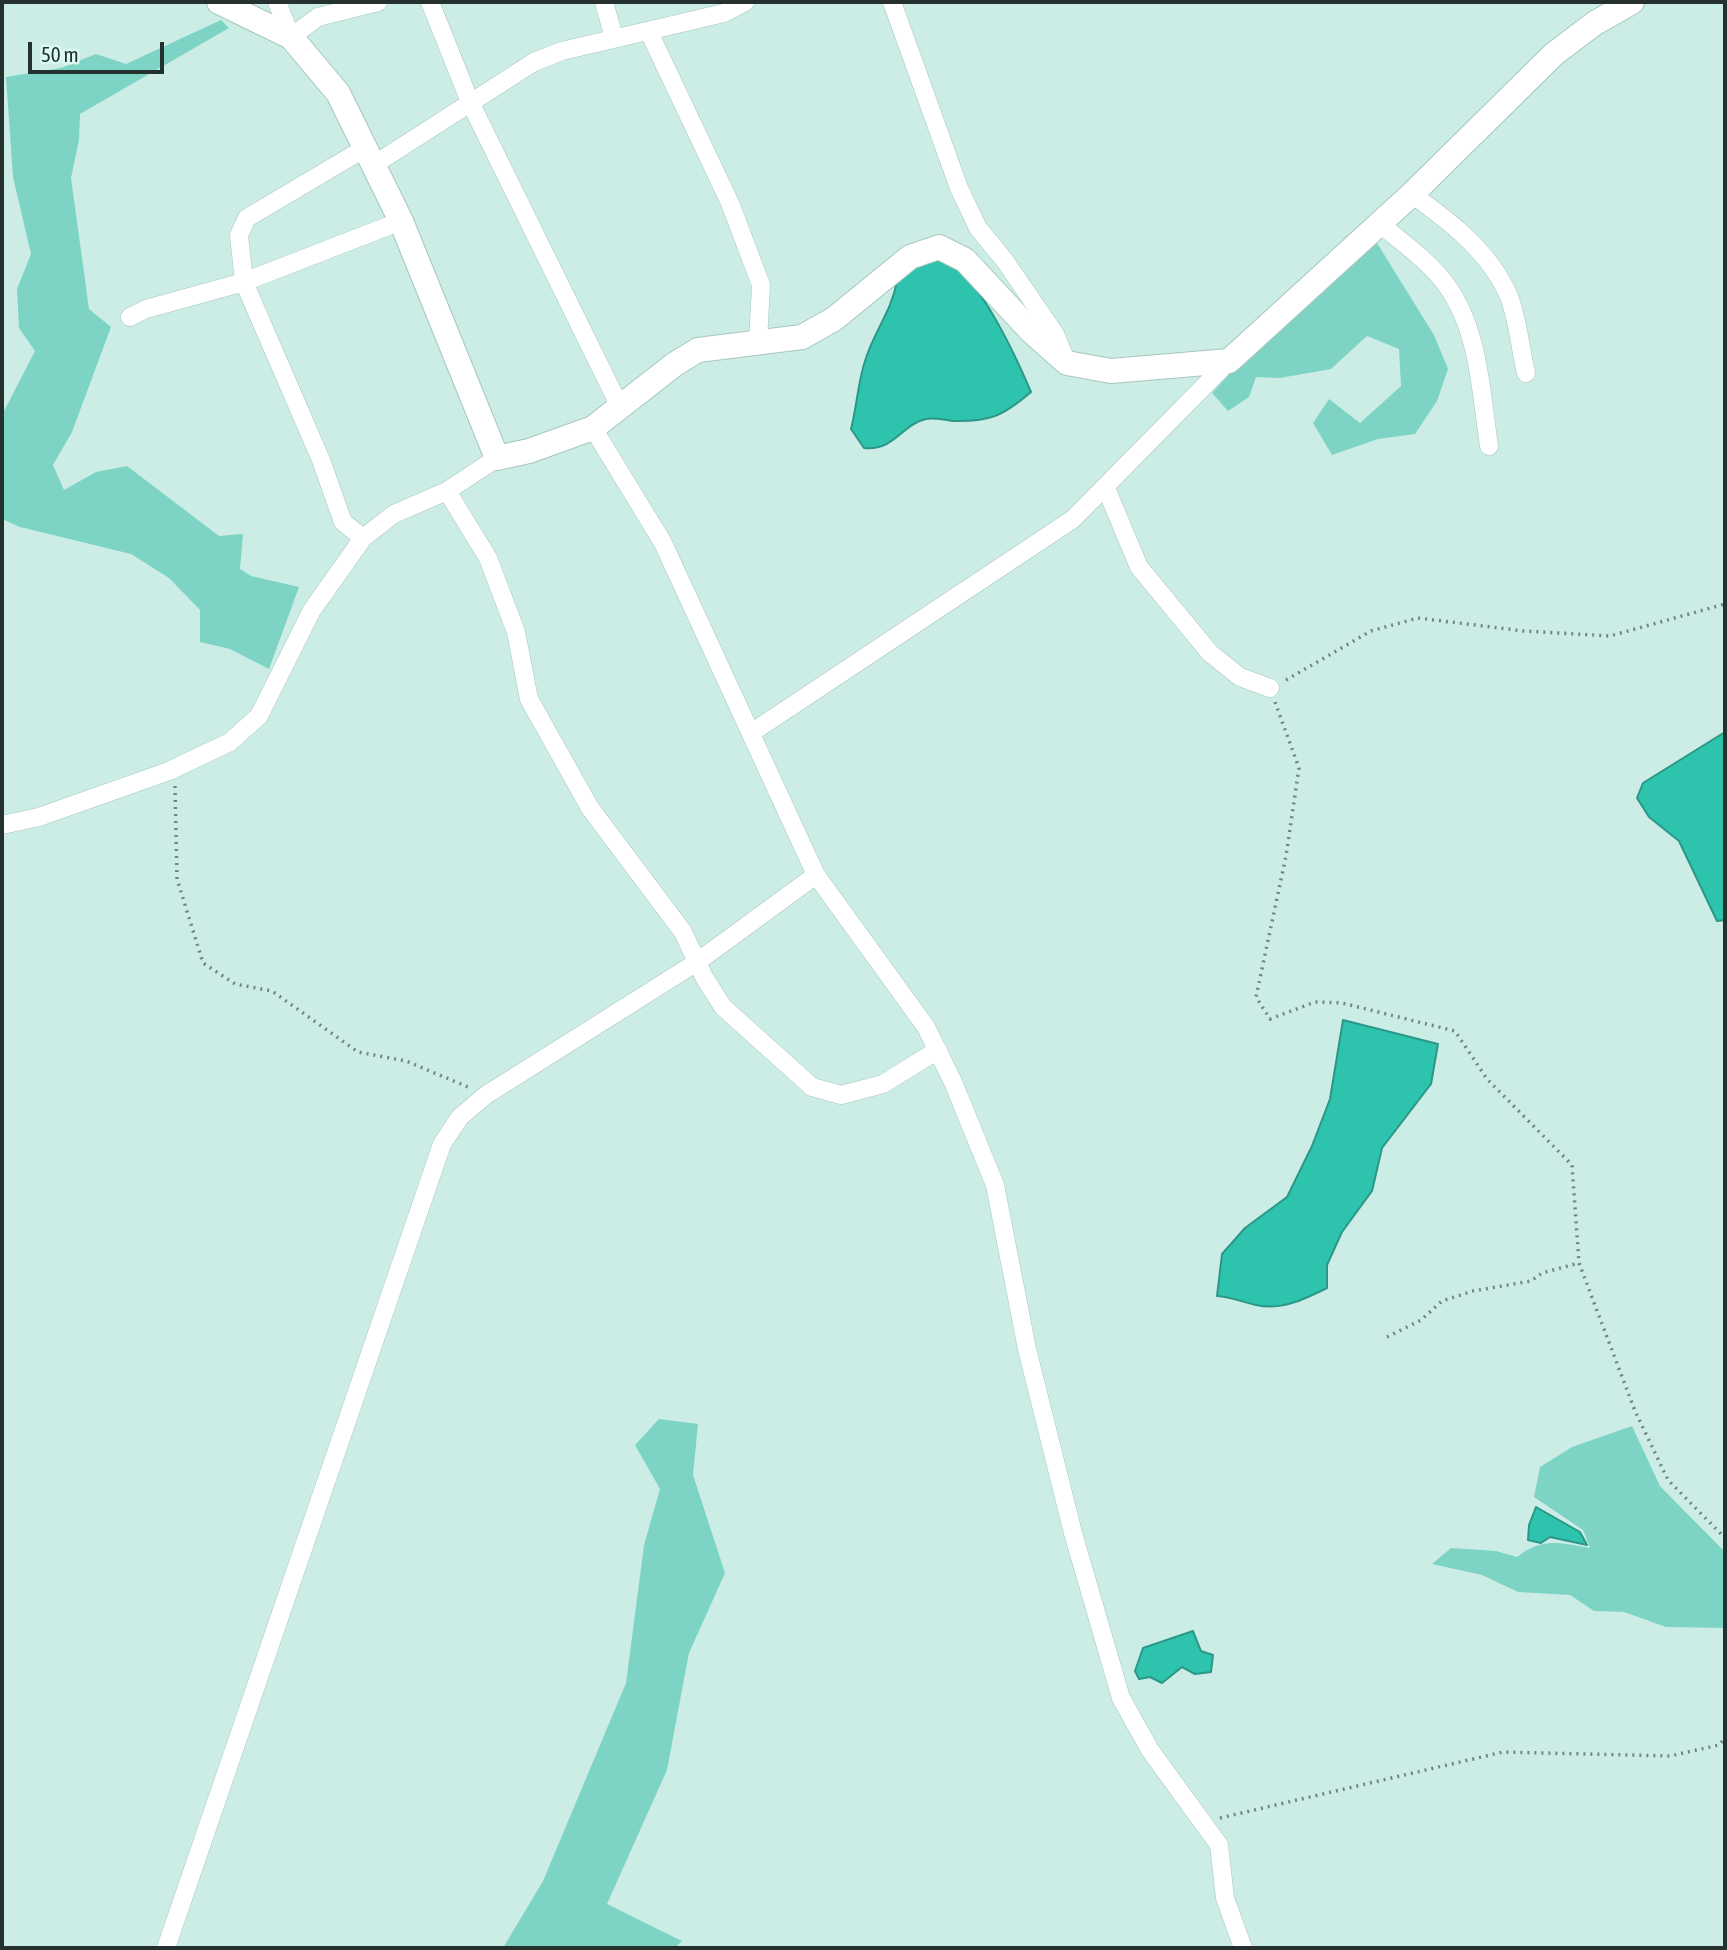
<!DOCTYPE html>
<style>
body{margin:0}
#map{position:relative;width:1727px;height:1950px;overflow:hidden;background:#ccede6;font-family:"Asap Condensed",sans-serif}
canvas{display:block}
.frame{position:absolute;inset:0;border:4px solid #24312e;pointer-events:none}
.scale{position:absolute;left:28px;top:42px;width:136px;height:32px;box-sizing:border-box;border:4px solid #24312e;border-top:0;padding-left:9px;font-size:21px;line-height:24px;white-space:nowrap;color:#24312e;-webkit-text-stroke:5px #d9fbf3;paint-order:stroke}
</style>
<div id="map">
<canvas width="1727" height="1950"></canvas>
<div class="frame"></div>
<div class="scale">50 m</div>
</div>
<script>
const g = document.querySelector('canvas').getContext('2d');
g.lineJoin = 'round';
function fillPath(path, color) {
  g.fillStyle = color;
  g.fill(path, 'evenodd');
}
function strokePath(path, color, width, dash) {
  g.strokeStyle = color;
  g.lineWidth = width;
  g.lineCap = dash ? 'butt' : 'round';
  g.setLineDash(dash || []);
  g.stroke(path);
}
const green = new Path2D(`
 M221,20L229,28L80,114L79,140L71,178L89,309L111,327L72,432L53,465L64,490L96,472L127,466L219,536L243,534L240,569L251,576L299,587L269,669L230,649L200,642V610L169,578L131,554L20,527L2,519V415L35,351L19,328L17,289L31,254L13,177L6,77L61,68L96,54L126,64Z
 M1377,243L1434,335L1448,369L1437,401L1415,434L1378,439L1332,455L1313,423L1329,399L1360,423L1401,386L1399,349L1367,336L1331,369L1280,378L1256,377L1249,397L1228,411L1212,393L1233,370Z
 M659,1419L698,1424L693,1475L725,1573L689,1653L667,1770L607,1904L682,1941L675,1948H503L543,1881L626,1683L644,1545L660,1489L635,1445Z
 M1632,1426L1660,1486L1725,1552V1628L1666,1627L1624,1612L1594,1611L1570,1595L1518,1592L1482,1575L1432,1564L1451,1548L1496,1551L1517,1557C1543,1537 1559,1543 1590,1548L1583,1530L1534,1497L1540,1467L1572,1447Z`);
const water = new Path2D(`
 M932,259C937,260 944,260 948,263C980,277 1018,361 1031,392C1003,416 990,422 953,421C944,420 934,417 926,419C902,424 895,451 864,448L851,429C857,406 858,380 866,358C875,330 892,310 897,281L920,263Z
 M1725,732V920L1717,921L1679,841L1649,817L1637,798L1643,783Z
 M1343,1020L1438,1044L1431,1084L1382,1148L1372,1191L1342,1232L1327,1265V1288C1305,1299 1281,1311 1256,1305C1242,1302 1231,1297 1217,1296L1222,1254L1245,1228L1287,1197L1312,1146L1330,1099Z
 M1536,1507L1580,1532L1587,1545L1550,1537L1541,1543L1528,1540L1529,1525Z
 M1193,1631L1201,1651L1213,1655L1211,1672L1195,1674L1182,1667L1162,1683L1150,1677L1139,1679L1135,1671L1143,1648Z`);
const path = new Path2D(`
 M1286,680L1371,631L1418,618L1524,631L1610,636L1725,604
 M1275,702L1299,768L1286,856L1256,997L1270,1019L1315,1002L1342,1003L1455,1031L1487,1079L1572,1165L1579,1263L1635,1411L1668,1480L1725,1538
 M175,786L177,879L203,963L235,984L272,991L358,1052L406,1061L468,1087
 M1387,1337L1421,1320L1442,1301L1473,1291L1531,1281L1542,1273L1579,1263
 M1220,1818L1503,1752L1670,1756L1719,1745L1725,1738`);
const street = new Path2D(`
 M277,2L291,37L318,17L378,2
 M430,2L470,102L620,407
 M604,2L614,38
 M892,2L959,188L978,228L1005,261L1055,334L1064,356
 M649,32L730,203L761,285L758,342
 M375,164L534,62L562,51L724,13L745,2
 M1412,194C1450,222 1488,250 1508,294C1518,318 1520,348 1526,373
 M1380,224C1403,243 1430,262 1447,286C1479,330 1481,393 1489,446
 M130,317L146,309L244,282L401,221
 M593,428L663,543L816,875L926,1027L953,1082L995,1185L1027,1349L1073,1533L1121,1698L1150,1750L1219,1845L1225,1898L1243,1948
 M1106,488L1139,567L1210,653L1240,677L1270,688
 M447,491L488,558L516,632L529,699L590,808L683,932L704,977L723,1007L812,1087L841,1095L883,1084L938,1050
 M363,538L343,522L321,460L244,282L239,235L247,218L367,147
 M751,733L1073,519L1229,361
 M2,825L39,817L169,771L230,742L259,716L312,610L363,538L394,514L447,491L497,458
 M166,1948L442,1144L460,1117L486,1095L697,962L816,875`);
const secondary = new Path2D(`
 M219,2L291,37L338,93L401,221L497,458L529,451L593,428L675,364L698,350L802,337L834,319L910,257L939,247L965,260L1031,331L1067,363L1111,371L1229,361L1412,194L1554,54L1595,23L1632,2`);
fillPath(green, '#7ed4c4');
fillPath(water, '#2ec3ad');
strokePath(water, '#2b9787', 2);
strokePath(street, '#a6c6bf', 19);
strokePath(secondary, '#a6c6bf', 26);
strokePath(path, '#708682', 3.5, [2, 5]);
strokePath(street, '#fff', 18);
strokePath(secondary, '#fff', 24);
</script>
